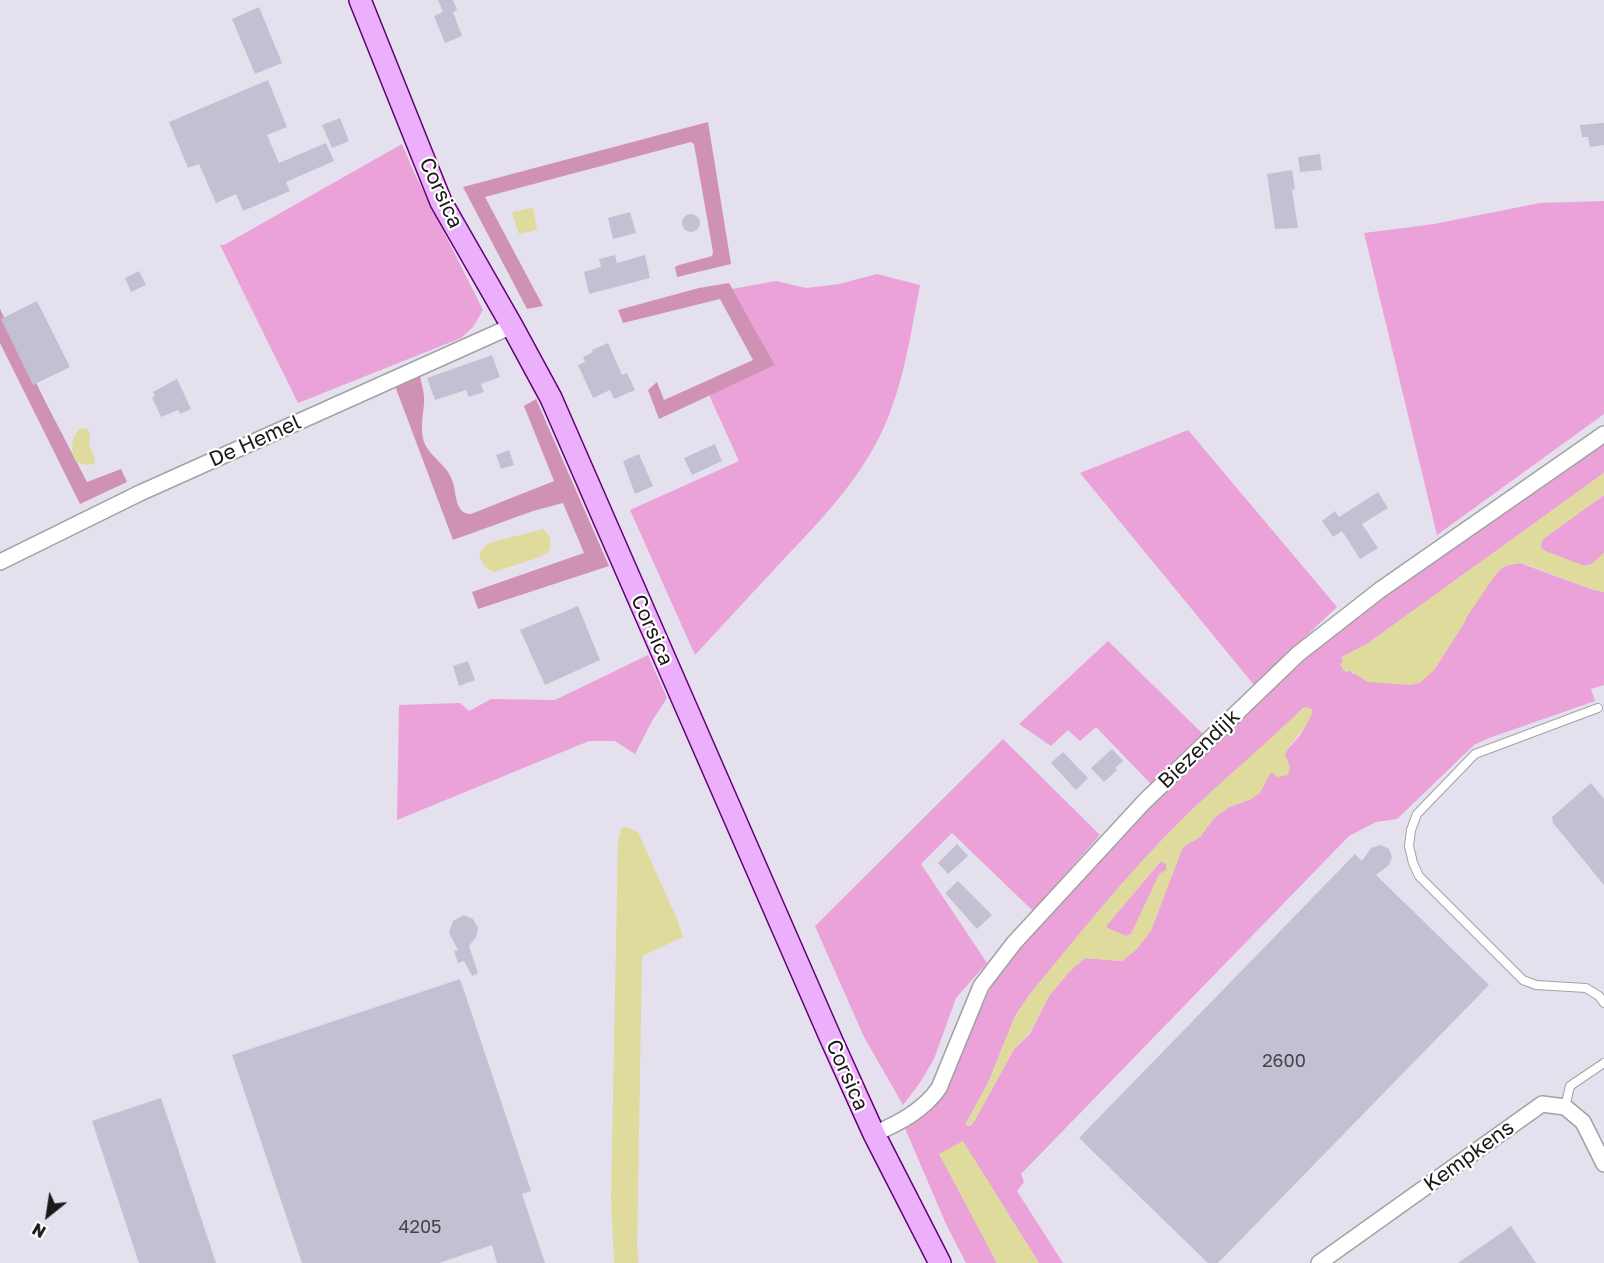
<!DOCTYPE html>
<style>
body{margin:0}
#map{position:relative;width:1604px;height:1263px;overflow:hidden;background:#e5e0ed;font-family:"Golos Text",sans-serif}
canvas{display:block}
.north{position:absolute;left:18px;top:1185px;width:60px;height:60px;-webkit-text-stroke:4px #fff;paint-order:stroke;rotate:210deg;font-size:16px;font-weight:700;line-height:24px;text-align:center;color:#1b1b1b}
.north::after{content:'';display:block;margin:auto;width:21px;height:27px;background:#1b1b1b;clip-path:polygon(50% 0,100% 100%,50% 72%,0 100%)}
</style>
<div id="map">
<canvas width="1604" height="1263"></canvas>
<div class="north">N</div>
</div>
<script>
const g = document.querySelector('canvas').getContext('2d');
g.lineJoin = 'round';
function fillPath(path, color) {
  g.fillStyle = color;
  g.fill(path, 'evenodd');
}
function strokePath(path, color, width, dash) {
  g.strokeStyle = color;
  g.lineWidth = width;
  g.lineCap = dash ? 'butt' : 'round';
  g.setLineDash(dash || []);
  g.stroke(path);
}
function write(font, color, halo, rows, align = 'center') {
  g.font = font + ' "Golos Text",sans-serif';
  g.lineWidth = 4.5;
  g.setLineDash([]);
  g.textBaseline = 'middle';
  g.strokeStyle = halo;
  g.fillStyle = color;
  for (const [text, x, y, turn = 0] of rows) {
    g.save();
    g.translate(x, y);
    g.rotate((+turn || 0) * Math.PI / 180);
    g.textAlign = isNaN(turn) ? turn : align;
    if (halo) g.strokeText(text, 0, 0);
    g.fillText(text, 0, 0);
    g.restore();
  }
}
const grass = new Path2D(`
 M402,144L413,170L483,310L473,327L461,338L298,403L220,245H224Z
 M1604,201V414L1437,535L1364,233L1434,224L1540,203Z
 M877,274L920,285C911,332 904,383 884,427C861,479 820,521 782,561C753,592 724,624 695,655L630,510L739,461L709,395L775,365L732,289L776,281L806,288L839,284Z
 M1188,430L1337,607L1254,685L1080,473Z
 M1604,440V473L1367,644L1342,657L1346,672L1350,670L1353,674L1434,670L1464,623L1466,618C1472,608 1494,573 1502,568C1508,564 1514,564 1520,563L1591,589L1604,592V685L1591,689L1595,701L1489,738L1474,745L1397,819L1376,822L1349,836L1021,1174L1024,1182L1017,1191L1063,1263H1039L963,1142L940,1154L997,1263H966L946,1224L904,1126L947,1087L965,1038L999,972L1118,833L1342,625ZM1303,708L1312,713L1301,734L1286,751L1285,755L1290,768L1271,771L1259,793L1251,799L1229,807L1214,818L1200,837L1183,847L1122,961L1084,958L1069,972L1049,996L1029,1035L1014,1049L975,1120L970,1126L965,1125L988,1083L1015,1016L1030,994C1073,942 1115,889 1162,840C1206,793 1257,754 1303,708Z
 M1604,495V553C1598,560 1592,566 1582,566L1543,550L1540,547L1543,539Z
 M1108,641L1203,734L1151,784L1096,727L1080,741L1068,730L1051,746L1019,724Z
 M648,655L667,698L652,721L635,754L615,741H589L397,820L399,705L460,703L469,711L491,699L555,700Z
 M1003,739L1100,835L1033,911L952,833L921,864L987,963L956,998L934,1059L919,1084L903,1105L864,1037L815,926Z
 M1161,861L1167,864L1166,870L1131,934L1126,936L1107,928V925Z`);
const forest = new Path2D(`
 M708,122L731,264L677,277L675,267L679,265L712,256L713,252L694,144L691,142L485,197L543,306L527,309L463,187Z
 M729,283L775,365L659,419L648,390L657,382L664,400L753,360L720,299L623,323L618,310L699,288Z
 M0,309L46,403L87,482L121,469L127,482L80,504L0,343Z
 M420,376C422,385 425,395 424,404C423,416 420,429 424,442C430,457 447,465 452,480C457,492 454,514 471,514L554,481L524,406L536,399L609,566L478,609L472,592L584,553L563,503L533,511L453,540L395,386Z`);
const water = new Path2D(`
 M533,208L537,230L519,234L512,212Z
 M86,428L90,432L89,445L95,459L94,464L87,465L76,462C70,451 71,439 79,429Z
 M1604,473V495L1543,539L1540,546L1545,551L1585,566L1592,564L1604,553V592L1591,589L1531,566L1520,563L1511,564L1502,568L1496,574L1466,618L1464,623L1434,670L1420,683L1410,685L1368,682L1350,671H1344L1340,664L1344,661L1342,657L1367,644Z
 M543,529C551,536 552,541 549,551L540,557L494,572C484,568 482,564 479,553L489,543Z
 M1306,707L1312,709C1311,728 1291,738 1285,755L1290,768L1288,775L1278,777L1271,772L1260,793L1251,799L1229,807L1214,818L1200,837L1183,847L1151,931L1136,950L1122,961L1085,958L1069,972L1049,996L1028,1035L1014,1049L975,1120L971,1125H965L988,1083L1015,1016L1030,994C1073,942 1115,889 1162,840C1206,793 1257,753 1303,708ZM1161,861L1166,864V870L1159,874L1131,934L1126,936L1107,928V925Z
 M627,827L638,832L677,919L683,937L642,956L637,1249L639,1260L637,1263H614L611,1199L618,841L621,828Z
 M963,1141L1039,1263H997L939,1154Z`);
const building = new Path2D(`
 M438,0H453L457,10L453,12L462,36L445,43L434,16L443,12Z
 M259,7L282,63L255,74L232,19Z
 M268,80L287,127L267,135L279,163L326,143L334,161L286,182L290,191L243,211L236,194L216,203L199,164L188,168L169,122Z
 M340,118L349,141L332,148L322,125Z
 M1604,123V145L1590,147L1588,137H1582L1580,125Z
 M1320,154L1322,170L1300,172L1298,157Z
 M1292,170L1295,189L1292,190L1298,228L1275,229L1267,174Z
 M630,212L636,233L613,239L608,218Z
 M682 223a9 9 0 1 1 18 0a9 9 0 1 1-18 0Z
 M615,255L617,263L645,255L650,278L589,294L584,272L601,267L599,259Z
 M139,271L146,285L131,292L125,278Z
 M37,301L70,367L33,385L1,319Z
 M608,343L622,375L627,373L635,390L614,399L610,390L593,398L578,365L585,362L583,357L593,352L592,350Z
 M492,355L500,377L481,384L484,392L469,397L466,390L435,400L427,378Z
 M177,379L191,409L180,414L178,410L161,417L152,397L155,396L153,392Z
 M715,444L722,461L692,475L684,458Z
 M509,450L514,465L501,469L496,455Z
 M639,454L653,486L635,494L623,461Z
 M1378,492L1388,508L1362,524L1378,548L1360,559L1342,531L1333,537L1322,521L1335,511L1339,517Z
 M578,606L600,660L545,685L520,630Z
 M468,661L475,680L459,686L453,666Z
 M1112,749L1123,761L1115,768L1117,770L1104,782L1091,768Z
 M1063,752L1088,778L1076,790L1051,763Z
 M1591,783L1604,799V885L1553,823L1552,817Z
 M957,844L968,856L948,874L938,863Z
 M1380,845L1389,849L1392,857L1389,865L1376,875L1489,985L1218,1263H1208L1079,1138L1355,854L1362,861L1371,848Z
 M958,881L992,915L977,929L945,893Z
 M464,915L473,919L478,928L476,937L469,946L478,973L472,976L464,961L458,963L454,951L458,950L449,933L453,921Z
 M460,979L531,1191L522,1194L545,1263H497L492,1245L439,1263H302L232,1055Z
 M161,1098L216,1263H139L92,1121Z
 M1511,1226L1536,1263H1458Z`);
const lane = new Path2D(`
 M1598,708L1475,754L1417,814L1411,830L1409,846L1413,863L1419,876L1523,980L1536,985L1586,988L1599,996L1604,1003
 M1565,1107L1570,1086L1604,1063`);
const street = new Path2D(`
 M0,562L140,493L512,326
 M874,1134C899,1123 923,1111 939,1088L981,986L1014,943L1144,802L1298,654L1380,590L1604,434
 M1319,1263L1542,1104L1565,1107L1583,1122L1604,1164`);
const secondary = new Path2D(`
 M360,0L441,202L512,326L551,398L831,1039L874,1134L940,1263`);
const numberNames = [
 ["2600",1284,1061],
 ["4205",420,1227]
];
const streetNames = [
 ["Corsica",441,193,65],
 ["De Hemel",255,441,-24],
 ["Corsica",652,630,66],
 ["Biezendijk",1199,749,-44],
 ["Corsica",847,1075,66],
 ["Kempkens",1469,1156,-36]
];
fillPath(grass, '#eba2d9');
fillPath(forest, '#cf92b4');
fillPath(water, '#dedb9d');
fillPath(building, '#c3c0d4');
strokePath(lane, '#a2a2a2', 10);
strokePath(street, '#a2a2a2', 18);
strokePath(secondary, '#620074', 24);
strokePath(lane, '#fff', 8);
strokePath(street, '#fff', 15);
strokePath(secondary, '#ecaffc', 21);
write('18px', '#454449', null, numberNames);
write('21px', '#1b1b1b', '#fff', streetNames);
</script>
